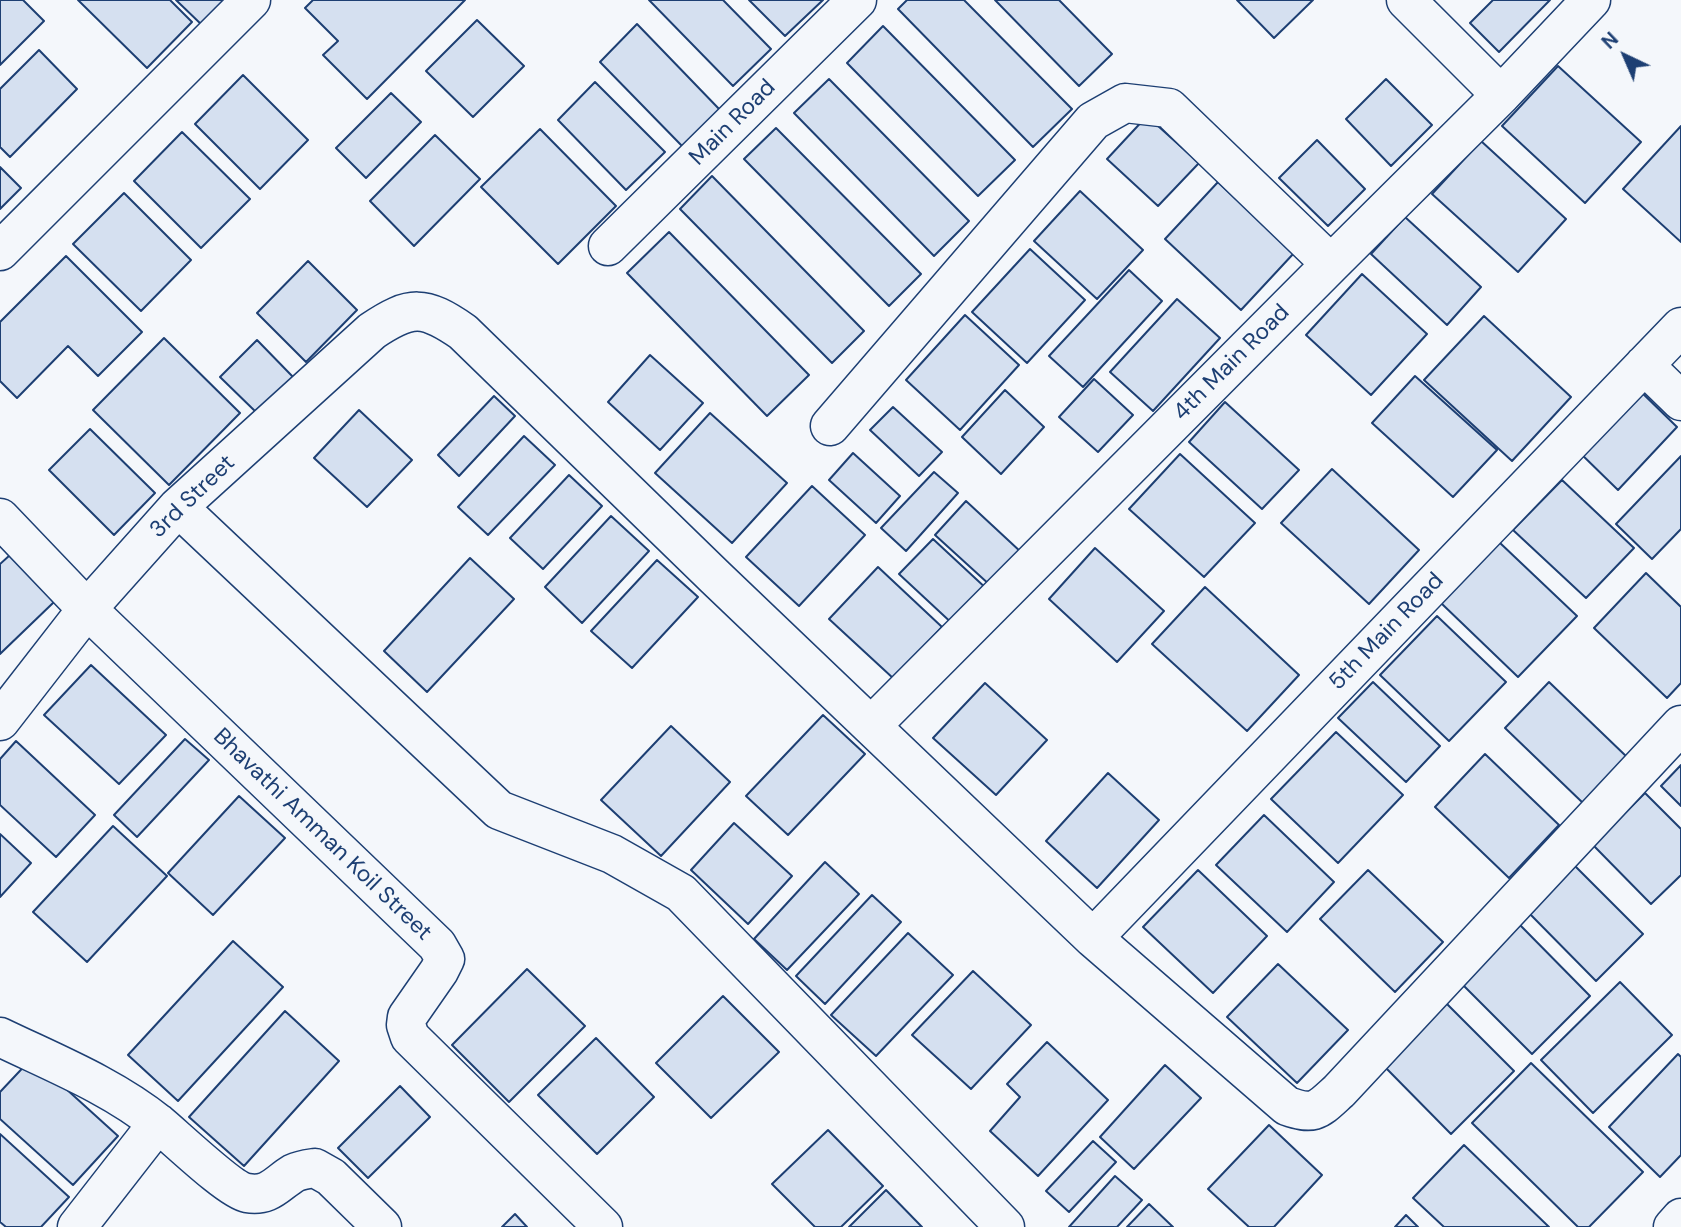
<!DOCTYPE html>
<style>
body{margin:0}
#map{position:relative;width:1681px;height:1227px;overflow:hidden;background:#f4f7fb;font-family:"DM Sans",sans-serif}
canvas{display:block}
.north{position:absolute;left:1590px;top:21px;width:70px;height:70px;-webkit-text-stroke:5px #f4f7fb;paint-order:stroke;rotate:316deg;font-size:19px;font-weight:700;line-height:28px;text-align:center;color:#1d3f73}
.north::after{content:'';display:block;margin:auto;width:24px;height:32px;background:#1d3f73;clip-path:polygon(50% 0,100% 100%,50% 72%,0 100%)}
</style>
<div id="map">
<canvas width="1681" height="1227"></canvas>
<div class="north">N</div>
</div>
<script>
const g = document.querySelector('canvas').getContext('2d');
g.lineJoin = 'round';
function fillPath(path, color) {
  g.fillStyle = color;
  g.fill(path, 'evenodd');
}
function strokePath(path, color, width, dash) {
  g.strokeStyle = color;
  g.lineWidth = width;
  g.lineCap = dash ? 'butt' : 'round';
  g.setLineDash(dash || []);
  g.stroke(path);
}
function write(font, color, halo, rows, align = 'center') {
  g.font = font + ' "DM Sans",sans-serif';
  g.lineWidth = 5;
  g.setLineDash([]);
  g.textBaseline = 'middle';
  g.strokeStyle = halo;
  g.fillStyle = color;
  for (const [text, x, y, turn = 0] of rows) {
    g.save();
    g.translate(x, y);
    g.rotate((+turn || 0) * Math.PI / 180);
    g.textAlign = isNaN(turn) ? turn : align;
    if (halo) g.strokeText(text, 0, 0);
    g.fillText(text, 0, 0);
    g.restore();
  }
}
const building = new Path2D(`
 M0,0H23L44,21L0,65Z
 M78,0H170L192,22L147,68Z
 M176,0H232L204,27Z
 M313,0H465L367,99L323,55L338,41L305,8Z
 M649,0H723L771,49L733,86Z
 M749,0H823L785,36Z
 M907,0H964L1072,109L1033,147L898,9Z
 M995,0H1059L1112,54L1079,86Z
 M1237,0H1313L1274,38Z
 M1493,0H1550L1499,52L1470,23Z
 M477,20L524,66L473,117L426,71Z
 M637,24L721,111L683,147L600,62Z
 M883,26L1015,160L978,196L847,63Z
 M39,50L77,89L10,157L0,147V89Z
 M1558,66L1641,142L1585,203L1502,126Z
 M243,75L308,140L260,189L195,124Z
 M829,79L969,221L934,256L794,113Z
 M1386,79L1432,125L1391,166L1346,119Z
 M595,82L665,152L626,190L558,120Z
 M391,93L421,122L366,178L336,148Z
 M1147,116L1199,163L1158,206L1107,159Z
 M1681,126V242L1623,189Z
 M776,128L921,274L889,306L744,159Z
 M540,129L616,206L558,264L481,187Z
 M182,132L250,199L201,248L134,181Z
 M435,135L480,179L414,246L370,201Z
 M1317,140L1365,189L1328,226L1279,178Z
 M1481,141L1566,219L1518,272L1432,194Z
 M0,167L21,188L0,209Z
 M712,176L864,331L832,363L680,209Z
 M1218,182L1294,253L1241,310L1165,239Z
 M1080,191L1143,250L1097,299L1034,241Z
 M124,193L191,260L141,311L73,244Z
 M1405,217L1481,287L1447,325L1371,254Z
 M669,232L809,375L767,416L627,273Z
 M1030,249L1085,300L1027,363L972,312Z
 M66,256L142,332L98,376L68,346L17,398L0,381V322Z
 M308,261L357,310L306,362L257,313Z
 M1129,270L1162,301L1083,387L1049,356Z
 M1362,274L1427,334L1371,395L1306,335Z
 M1177,299L1220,338L1153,411L1110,372Z
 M965,315L1019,365L960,430L906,380Z
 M1484,316L1571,397L1512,461L1424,380Z
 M164,338L240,413L169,485L93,410Z
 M257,340L294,378L258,414L220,377Z
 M650,355L703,403L660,450L608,402Z
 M1415,376L1497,450L1453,497L1372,423Z
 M1094,379L1133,415L1098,452L1059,417Z
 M1636,387L1677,427L1618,490L1576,449Z
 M1005,390L1044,427L1001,474L962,437Z
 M494,396L515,416L459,476L438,455Z
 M1225,402L1299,470L1262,509L1189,442Z
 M893,407L942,452L919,476L870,430Z
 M359,410L412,460L367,507L314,458Z
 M710,413L787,483L732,543L655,473Z
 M90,429L155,493L114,535L49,470Z
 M524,436L555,465L488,535L458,507Z
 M853,453L900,496L876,523L829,480Z
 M1180,454L1255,523L1204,577L1129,509Z
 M1681,456V529L1652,559L1616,524Z
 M1332,469L1419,550L1369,604L1281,523Z
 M934,472L958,493L906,551L881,528Z
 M569,475L602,506L543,569L510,538Z
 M1562,480L1634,548L1586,598L1513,530Z
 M812,486L865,535L799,606L746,557Z
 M966,501L1022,553L991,586L935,535Z
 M611,516L649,551L582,623L545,587Z
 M933,539L989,591L956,627L899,574Z
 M1499,542L1577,616L1518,677L1441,603Z
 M1095,548L1164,611L1117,662L1049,599Z
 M10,555L54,602L0,654V564Z
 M470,558L514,599L427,692L384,651Z
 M657,560L698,597L632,668L591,631Z
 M878,567L942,627L894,679L829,619Z
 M1646,573L1681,607V683L1667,698L1594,628Z
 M1205,587L1299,675L1247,731L1152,644Z
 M1437,616L1506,682L1449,741L1380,675Z
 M91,665L166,735L119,784L44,715Z
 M1373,682L1440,746L1406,782L1338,718Z
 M1549,682L1628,758L1584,804L1505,728Z
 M985,683L1047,740L996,795L933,738Z
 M823,715L865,754L788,835L746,796Z
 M671,726L730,782L661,856L601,800Z
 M1336,732L1403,795L1338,863L1271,799Z
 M185,739L209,760L137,837L114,815Z
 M16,741L95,815L56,857L0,805V759Z
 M1485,754L1559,825L1509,878L1435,807Z
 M1681,765V806L1661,786Z
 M1108,773L1159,820L1097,888L1046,841Z
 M1645,793L1681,829V875L1651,904L1593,845Z
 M239,796L285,838L213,915L168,873Z
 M1264,815L1334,882L1287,932L1216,865Z
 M734,823L792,876L748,924L691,870Z
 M113,826L167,876L87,962L33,912Z
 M0,834L31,863L0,897Z
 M825,862L859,894L787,970L754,939Z
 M1574,865L1643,934L1596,981L1527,911Z
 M1198,870L1267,936L1213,993L1143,927Z
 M1368,870L1443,942L1395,992L1320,919Z
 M872,895L901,922L825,1004L796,976Z
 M1520,925L1590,996L1532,1054L1461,983Z
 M908,933L953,975L876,1056L831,1015Z
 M233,941L283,987L178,1101L128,1055Z
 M1278,964L1348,1030L1297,1083L1227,1017Z
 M527,969L585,1026L509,1102L452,1045Z
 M973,971L1031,1025L971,1089L912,1035Z
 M1620,982L1672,1035L1593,1113L1541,1060Z
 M723,996L779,1052L711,1118L656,1063Z
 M1446,1003L1514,1071L1451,1134L1383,1065Z
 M285,1011L339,1061L244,1166L189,1117Z
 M596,1038L654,1097L597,1154L538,1095Z
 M1047,1042L1108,1100L1038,1176L990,1131L1020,1097L1007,1084Z
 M1678,1054L1681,1057V1155L1660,1177L1609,1127Z
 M32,1058L118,1136L73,1185L0,1119V1092Z
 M1531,1063L1643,1172L1589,1227H1578L1472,1123Z
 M1165,1065L1201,1098L1134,1169L1100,1137Z
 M400,1086L430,1117L368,1178L338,1148Z
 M1269,1125L1322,1175L1274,1227H1249L1208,1189Z
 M828,1130L883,1186L841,1227H815L772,1184Z
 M0,1134L69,1197L41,1227H6L0,1222Z
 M1093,1141L1116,1162L1069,1212L1046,1191Z
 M1464,1145L1549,1227H1444L1413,1198Z
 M1115,1176L1142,1200L1117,1227H1069Z
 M886,1190L922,1227H849Z
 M1149,1204L1173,1227H1127Z
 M515,1214L527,1227H502Z
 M1406,1215L1418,1227H1395Z`);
const minor = new Path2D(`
 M1406,0L1501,95
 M608,246L857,0
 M0,251L251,0
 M1644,365L1681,401
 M830,426L1093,121L1125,103L1169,108L1331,264
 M178,507L499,810L612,854L681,893L1005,1227
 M0,518L87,609L437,945L445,959L439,971L407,1017L406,1025L410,1037L603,1227
 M0,721L87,609L178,507L372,331C411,305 424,305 463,332L715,577L1093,938L1287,1106C1315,1116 1318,1110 1339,1091L1681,725
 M872,725L1331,264L1501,95L1591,0
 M1093,938L1681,327
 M0,1037C54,1063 112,1086 159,1124C176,1138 230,1190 247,1193C270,1197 277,1183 294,1173C300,1170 308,1169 315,1168L331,1177L382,1227
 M77,1227L158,1123
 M1673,1227L1681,1218`);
const streetNames = [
 ["Main Road",733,123,-45],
 ["4th Main Road",1232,363,-45],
 ["3rd Street",193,497,-44],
 ["5th Main Road",1387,632,-46],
 ["Bhavathi Amman Koil Street",322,835,44]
];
fillPath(building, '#d5e0f0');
strokePath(building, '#1d3f73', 2);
strokePath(minor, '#1d3f73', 41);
strokePath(minor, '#f4f7fb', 38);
write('23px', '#1d3f73', '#f4f7fb', streetNames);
</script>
